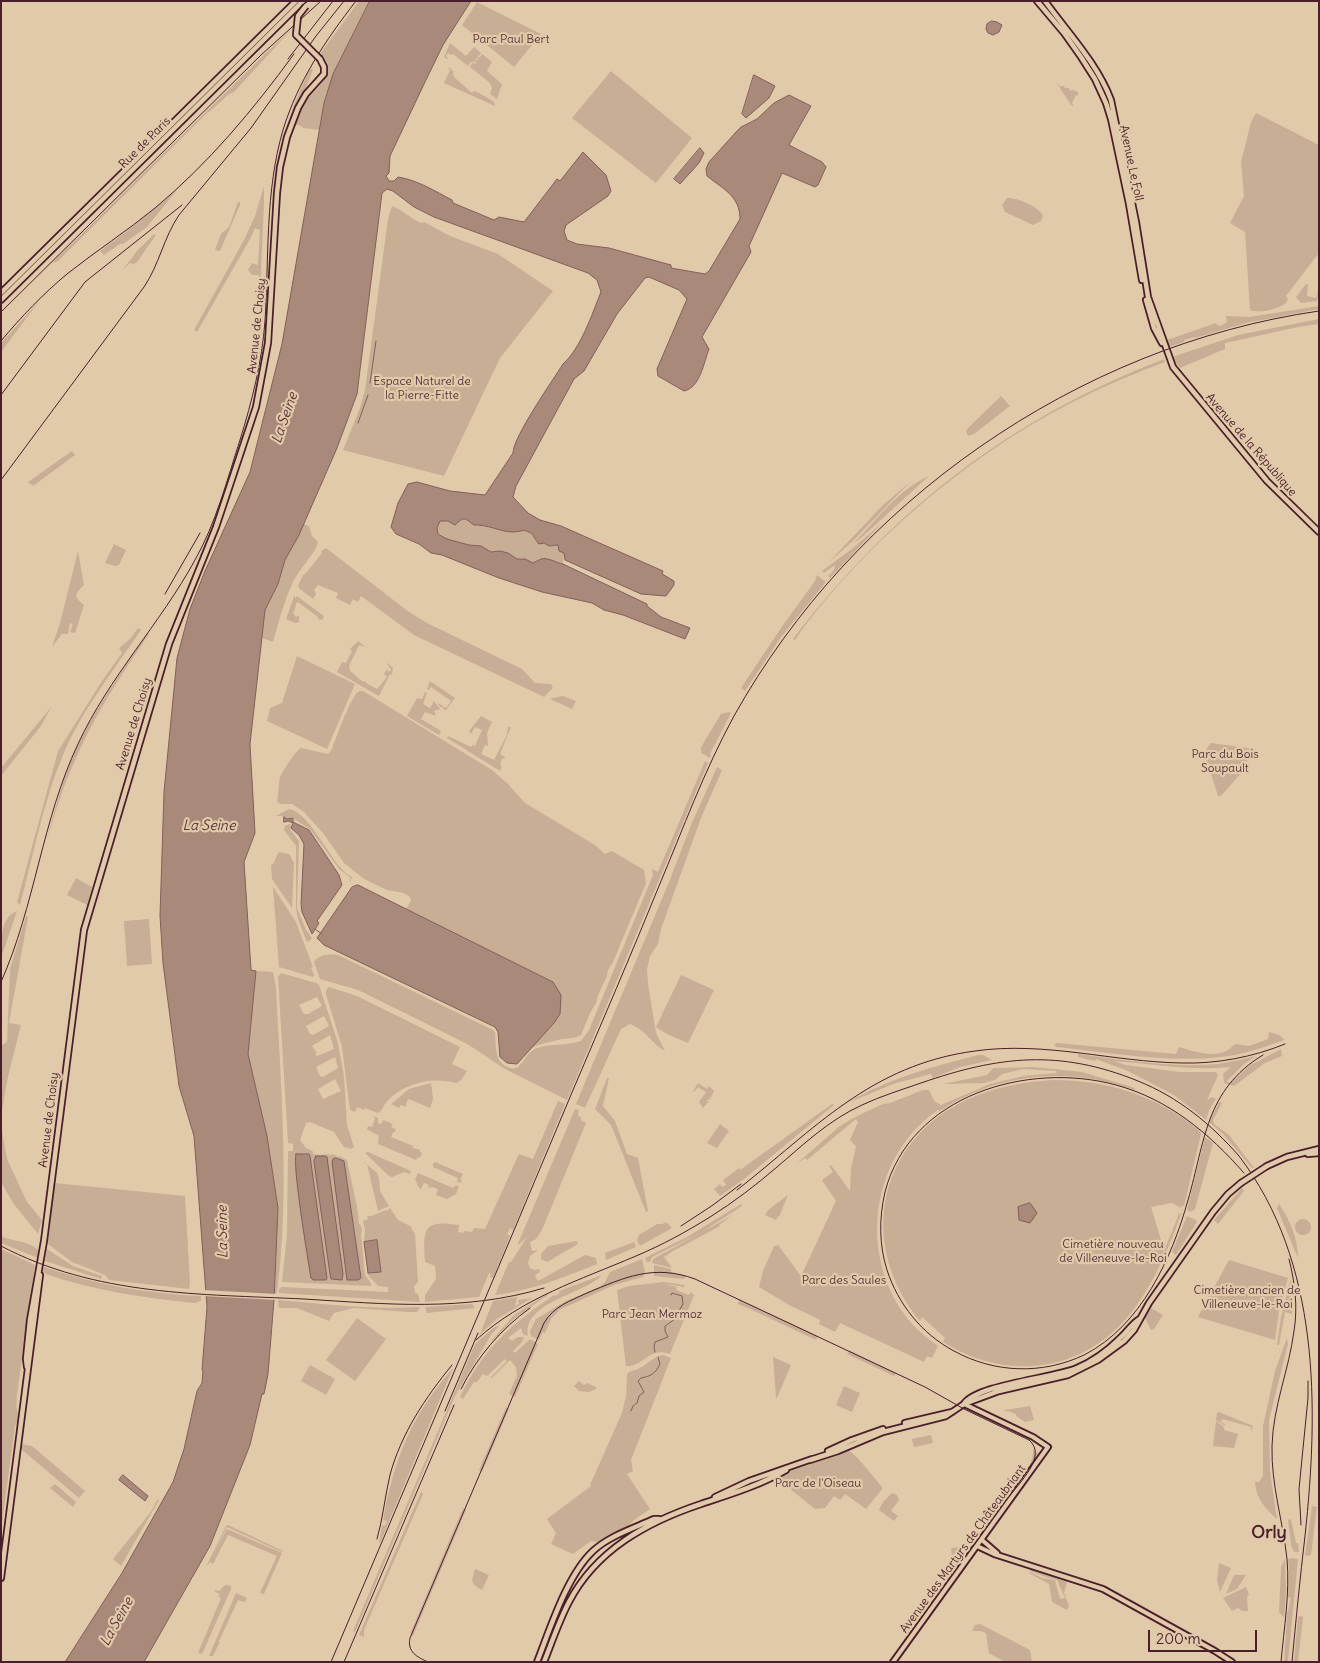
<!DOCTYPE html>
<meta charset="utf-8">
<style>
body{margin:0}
#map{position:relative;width:1320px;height:1663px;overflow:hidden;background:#e1caaa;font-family:Delius,sans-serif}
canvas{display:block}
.frame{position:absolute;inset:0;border:2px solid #4a1f2b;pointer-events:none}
.scale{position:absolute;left:1148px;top:1630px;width:109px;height:22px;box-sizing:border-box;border:2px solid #4a1f2b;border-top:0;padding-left:6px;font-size:15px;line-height:18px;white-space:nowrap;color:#4a1f2b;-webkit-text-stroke:4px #e1caaa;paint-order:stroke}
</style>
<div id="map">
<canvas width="1320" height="1663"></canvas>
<div class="frame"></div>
<div class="scale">200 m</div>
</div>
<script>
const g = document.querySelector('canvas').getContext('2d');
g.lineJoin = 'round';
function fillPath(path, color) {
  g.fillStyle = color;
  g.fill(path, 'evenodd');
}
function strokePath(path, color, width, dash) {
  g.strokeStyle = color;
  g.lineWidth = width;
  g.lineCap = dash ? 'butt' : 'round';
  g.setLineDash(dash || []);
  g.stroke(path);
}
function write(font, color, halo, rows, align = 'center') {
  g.font = font + ' Delius,sans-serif';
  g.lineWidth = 4.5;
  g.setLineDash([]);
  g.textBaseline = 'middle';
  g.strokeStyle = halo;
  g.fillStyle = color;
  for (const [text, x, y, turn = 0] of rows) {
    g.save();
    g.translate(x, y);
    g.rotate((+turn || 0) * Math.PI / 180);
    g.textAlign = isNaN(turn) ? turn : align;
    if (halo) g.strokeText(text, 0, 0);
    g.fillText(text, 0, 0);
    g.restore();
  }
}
const green = new Path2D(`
 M359,1H370L333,74L324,103L319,130L303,128L301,126L294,124C295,96 346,82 320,54Z
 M477,2L541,34L514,67L462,25Z
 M291,30L234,92L229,94L209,112H208L58,261L52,263L266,53Z
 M450,43L466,56L474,47L481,53L474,62H471L468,66L453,54L451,55L448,53L446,56L448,58L447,59L444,57Z
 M482,54L492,62L487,71L502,84L497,99L490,94L492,88L490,83L470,67L472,63L476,64L475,62Z
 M449,67L454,72L453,73L454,77L472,93L474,91C479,92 489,99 494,102L495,106L444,83L450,70L448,68Z
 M310,69H313L304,93L290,120L281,151L277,180H275C282,137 291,108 310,69Z
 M611,71L692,138L656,183L572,118Z
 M1056,82L1060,86H1064L1065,88H1069L1070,91L1073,90L1078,92V96L1076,95L1072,103L1074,106L1071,105Z
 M1256,113L1319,145V253L1286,296L1288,299L1286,303C1278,309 1260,314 1250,310L1245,232L1230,223L1244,196L1241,162L1251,122Z
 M264,186V202L260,294L257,293L259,275H252L248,270L252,263L258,265L260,230L255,228L250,239L197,332L194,330L244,240L255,216Z
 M177,190L147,227L123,244H120L104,255L100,251L127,231Z
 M1007,198C1016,197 1040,207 1043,216L1041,221L1033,225L1005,212L1002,205Z
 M238,202H240V205L220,251L215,250L221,234L229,227Z
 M392,206C403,210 411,219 421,223L424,222L450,236L498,254L553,291L500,358L444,476L343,450L360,408L365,390L388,219Z
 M154,234L156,235L137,262L134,264L130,263L122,271L137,251Z
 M1306,284H1308L1307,296L1316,298L1319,286L1317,301L1301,303L1296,297Z
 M40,300L1,352L2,342Z
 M1319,306V309L1246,323L1195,338L1194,337L1184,340V342L1169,347L1167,340L1216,323L1217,325L1221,326L1227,322L1226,316L1249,317Z
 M1319,319V324L1298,327L1225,343V349L1180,368L1172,357L1238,335Z
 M1164,359L1165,362C1133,374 1102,387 1071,403C970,454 860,547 795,640L793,639C893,509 1011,418 1164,359Z
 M1001,396L1010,406L974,434L968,436L966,431L969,427Z
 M72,451L75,455L33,486L28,482Z
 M929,476L861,538L853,544C876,521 898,489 929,476Z
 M910,482L852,542L828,563L883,505Z
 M464,519L491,528L530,532L537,543H544L549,546L558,545L564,553L563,564C556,563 548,557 541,559C538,560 536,562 533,563L521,558L517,559L513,556L500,551L491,552L481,546L469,545L447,539L438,533L437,528L440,521C447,520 451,524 457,524L459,521Z
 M883,522L830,578L828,576L834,570L835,565L824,573L822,571L853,548Z
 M304,524L309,526L312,536L318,542C316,552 299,570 293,582C284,601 279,622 273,642L262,638L265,610L278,584L285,560Z
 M114,544L126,550L119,565L115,566L105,563Z
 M326,548L409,612L427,623L522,669L535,683L551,684L553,688L544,697L542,696L414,635L361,596L358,602L353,599L350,605L336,598L338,593L318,585L314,590L316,594L313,599L300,589L298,586L303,575L306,573L322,553L321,551Z
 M78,551L84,585C75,593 73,597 84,605L75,633L70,632L73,624L70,623L68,634H62L52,647L60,623Z
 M817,575L826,582L781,637L745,691L741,688L781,628L815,581Z
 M295,594V598L297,596L324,616L322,620L318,619V617L298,602L296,603L295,609L293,613L296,617L299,615V622L295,623L286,619Z
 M138,628L141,630C114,670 82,710 63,755C43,803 33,856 20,905L17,902L58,751L102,681L122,653L119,648L130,639Z
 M147,634H149C121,675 93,717 74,763C62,788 55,815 46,842C54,814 61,785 72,758C91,714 120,674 147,634Z
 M358,641L364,646L363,647L360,645L358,647L349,666L350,671C355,674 358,679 364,682L365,681L366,683L377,689L387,677L384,674L387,669L389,672L391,670L386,662L393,668L392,675L390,674L379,696L337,672L342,662L346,663L352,651L350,649Z
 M297,656L355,684L327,749L267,721L270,708L282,703Z
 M430,681L455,698L446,710H444L443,707H440L438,703L446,708L451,701L431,687L429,690L427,689Z
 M359,691H363L492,770L508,784L525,803L595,845L605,854L612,851L644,870L646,883L613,962L608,970L607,976L598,995L596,1003L590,1013L581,1035C574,1039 568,1038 562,1039C551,1042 540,1043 530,1049L534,1044L553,982L406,909L411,901L410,897L404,893L387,890L364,879L344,863L323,833L304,812L292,804H280L277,801C279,794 278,784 280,777C282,772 296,750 301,748L328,754L331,751C336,739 350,697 359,691Z
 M425,692L427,693L423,704L430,708L434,701L440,709L434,711L436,716L425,712L421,719L441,731L439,735L407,716L417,698L422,699Z
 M563,696L576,701L572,709L550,699L552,698Z
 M52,706L41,726L1,776V768Z
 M729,712L731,713L710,754L711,756L710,758L701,753V747L721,714Z
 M481,716L492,722L487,733L488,746L485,745L481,754L494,760L507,735L508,727H511L500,754L505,757L504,759L502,758L500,765L502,766L500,771L447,738L448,736L471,747L473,745L475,746L482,730L475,727L471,734L469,731Z
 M1211,743L1255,749L1257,750L1241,768L1242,772L1221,796H1218L1204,752Z
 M705,761L708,763L567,1100L505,1069L469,1045L425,1023L358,990L320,979L314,962C318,955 330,953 338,955L493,1030L495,1032C496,1044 494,1062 508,1067C511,1069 516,1069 519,1066C525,1061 527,1052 535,1049C547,1043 567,1046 581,1041L589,1030L653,875L652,869L658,872Z
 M717,767L722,770L701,818L661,929L658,944L650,956L647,969L648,984L656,1033L665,1051C651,1043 647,1031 630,1024L621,1029L585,1108L576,1104L669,882L691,825Z
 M289,809C307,811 328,854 340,867C343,871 347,874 352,877L350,883V877L339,869L310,829L294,819L293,817L287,819L283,816H276Z
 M289,824L291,825L290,829L299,841L297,908L306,930L312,938L308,942L306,940L298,919L296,908V846L284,830L285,826Z
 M280,852L289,854L294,863L292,908L272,879L271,865C277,863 274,855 280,852Z
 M76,878L92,887L87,905L67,895Z
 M273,887L296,922L313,967L311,968L314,975L313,977L279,967Z
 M17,911L1,958C1,942 0,917 17,911Z
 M26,916L28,917L9,1023L21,1025L7,1081L1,1117V1045L7,1042L10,969Z
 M149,919L152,964L127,966L124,921Z
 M256,971L273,972L276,987C281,1089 290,1192 277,1293H274L278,1208L267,1136L248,1054Z
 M281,973L316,983L319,985L338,1043L344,1077L347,1125L354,1147L351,1149L344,1147L334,1132L310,1122L306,1123L300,1140L306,1148L314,1152L312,1154L320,1155L329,1154L330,1156L332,1154L337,1156L338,1158L339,1156L347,1160L357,1207L359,1224H360L362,1230L361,1235L365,1275L371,1283V1286L282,1282L287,1235L288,1151H293V1144L288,1143L278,977ZM317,997L322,1006L308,1014H304L299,1005ZM324,1016L329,1026L313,1035L310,1034L306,1026ZM330,1035L334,1049L317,1056L315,1054L317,1053L312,1046ZM335,1057L338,1068L323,1077L320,1076L316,1067ZM335,1079L341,1091L323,1099L318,1089ZM310,1156L327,1278L313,1280L311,1278L295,1161ZM326,1156L343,1274L342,1280L331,1279L330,1274L314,1162V1159ZM333,1159L344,1161L361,1278L347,1280Z
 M681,975L714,990L688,1043L667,1034L656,1027Z
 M329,987L357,996L460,1047L452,1064L467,1071L462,1079L457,1083C433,1076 401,1083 385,1104C382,1108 383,1110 378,1113L365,1108L364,1110L357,1107L355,1112L350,1110L342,1047L326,994V990Z
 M1269,1032L1279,1035L1285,1040C1267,1046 1248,1053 1229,1056C1172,1064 1113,1053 1056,1047L1054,1045L1057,1043L1176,1054L1179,1047C1192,1051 1214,1058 1226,1051C1230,1049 1232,1046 1236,1044L1249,1046L1268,1039Z
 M1281,1049L1282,1056L1265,1063L1234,1086L1224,1083L1223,1074L1231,1067C1191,1071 1153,1064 1113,1061L1126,1065L1180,1072H1216L1218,1075L1207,1100L1212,1097L1216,1099L1209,1110L1206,1120L1174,1095L1128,1071L1096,1059L1095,1061L1078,1057V1054C1123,1060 1172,1068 1218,1064C1231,1062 1243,1059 1256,1056L1244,1064L1227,1081L1230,1083L1249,1066Z
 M978,1055H983L992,1060L960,1067L933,1078L931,1074L896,1083L847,1103C889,1078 932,1067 978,1055Z
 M1034,1067L1082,1072L1135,1088L1134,1090C1068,1066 998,1073 940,1111L938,1110C872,1155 858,1251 905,1315C914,1328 926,1337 938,1346L932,1358L927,1356L924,1362L840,1323L835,1332L819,1324L820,1320L789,1305L759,1287L763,1271L774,1246L778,1245L801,1276L836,1201L822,1180L833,1172L829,1166L831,1165L850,1191L851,1169L856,1146L850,1140L858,1122L856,1119L807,1160L805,1158L795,1165L840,1126L855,1117L883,1104L890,1103L923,1090H929L934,1101L941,1105L990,1084L1024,1076L1057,1073L1056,1071L1023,1069L1002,1074L995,1080L984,1083L943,1084L987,1075L993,1068Z
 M607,1078H609L603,1106L615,1121L627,1154L638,1158L648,1211L646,1212L611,1125L595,1109Z
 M1054,1080C1107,1080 1157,1096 1199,1130L1201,1134L1184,1206L1182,1205L1181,1208L1172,1203L1151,1207L1162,1243L1166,1246L1179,1214L1177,1212L1196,1220L1197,1222L1176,1255L1172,1252L1187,1216L1181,1214C1167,1254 1145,1304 1113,1332C1063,1376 997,1376 943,1342L945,1338L922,1317L920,1321C867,1258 870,1168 939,1116C972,1092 1014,1082 1054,1080Z
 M431,1083L433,1099L430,1108L409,1099L407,1101L406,1107L401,1105L399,1108L391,1104L409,1089Z
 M698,1083L707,1089L709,1086L714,1091L710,1099L705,1101H709L703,1108L699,1102L706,1092L698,1087L694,1092L693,1091Z
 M558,1101L565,1104L513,1230L510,1228L507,1234L510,1236L493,1278L490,1277L491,1274L489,1273L479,1297L425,1302V1295L436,1279L435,1266L425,1262C423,1230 422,1219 459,1225L458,1232L463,1233L464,1231L472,1232L474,1228L485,1229L519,1154L533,1159Z
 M1219,1102L1222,1103L1213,1120L1214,1124L1229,1135L1254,1168H1252L1223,1134L1209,1122Z
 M832,1104L834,1105L744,1179L720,1196L714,1189L720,1184L722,1187L726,1185L723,1180L739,1168L740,1170Z
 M575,1109L579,1110L578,1116L581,1117V1120L586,1123L542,1230L536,1239L530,1242L532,1251L538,1250L530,1256L528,1263L530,1268L534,1270L539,1269L540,1272L535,1275L538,1281L585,1255L596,1258L597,1264C564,1277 531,1291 495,1295L509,1262H511L527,1237L517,1246Z
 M373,1116L378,1118V1123L381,1124L383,1120L393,1124L391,1127L396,1129L395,1132H393L391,1137L413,1146V1148L420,1150V1152L422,1153L420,1158L418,1157L416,1160L378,1144L379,1136L367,1129L368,1126L372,1127L375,1119Z
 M720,1124L729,1131L717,1148L707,1143Z
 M1,1125L7,1159L27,1202L42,1220L38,1234L13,1203L1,1182Z
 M1205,1137L1213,1143L1195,1209L1191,1212L1187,1210Z
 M368,1152L411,1171L410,1174L404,1172L392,1177L389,1176L365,1153Z
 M364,1162L377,1173L379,1179L380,1191L389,1206L378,1211L367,1164H365Z
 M435,1162L463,1174L460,1179L462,1180L461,1183L457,1182L458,1178L433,1167V1164Z
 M418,1173L453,1188L456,1185L459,1187L456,1194L447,1199L436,1195L438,1189L432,1187L428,1188L429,1185L424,1183L421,1189L419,1188L415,1179Z
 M54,1183L185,1196L190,1282L189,1289L109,1280L105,1275L72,1262L48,1244Z
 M1242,1188L1244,1191L1218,1224L1214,1220Z
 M788,1195L779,1217L778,1216L776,1220L765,1215L768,1210Z
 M741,1204L742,1206L702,1232L652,1257L650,1262H647L645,1258L687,1237Z
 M1279,1204C1290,1220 1298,1239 1298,1258L1277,1208Z
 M390,1208L398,1220L410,1226L415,1234L418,1282L414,1286L415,1293L418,1294L420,1302L279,1293V1289L282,1287L388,1292V1287L378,1286L368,1275L367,1273L381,1272L377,1240L364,1242L365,1230L363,1221L368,1219L367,1216H371L386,1210L387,1211Z
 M733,1215L719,1225L720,1226L673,1251L664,1257L672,1268L652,1263L653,1259Z
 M1295 1227a8 8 0 1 1 16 0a8 8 0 1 1-16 0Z
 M666,1222L672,1228L640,1246L637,1240L639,1235L657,1224H662Z
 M1,1236C13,1242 28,1240 38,1250V1258L1,1243Z
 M577,1241L578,1244L547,1262L541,1259V1254L548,1246Z
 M634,1242L636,1247L606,1260L605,1253Z
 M1,1249L35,1265L17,1395C17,1399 16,1405 17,1409C18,1416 20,1418 15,1426L1,1531Z
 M47,1249L73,1266L102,1276L101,1279L45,1261Z
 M642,1259L645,1271L643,1277L614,1285L559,1310L551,1319L545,1333L543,1332L539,1340L531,1336L530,1331L536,1319L566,1301L601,1286L605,1282L610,1272Z
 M1229,1260L1288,1278L1280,1307L1278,1309L1279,1311L1275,1340L1198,1317Z
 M654,1265L671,1269V1272L688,1276L683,1279L654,1276Z
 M44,1267C97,1285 144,1293 201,1296V1301L195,1303C144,1298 95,1291 46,1274L43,1271Z
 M602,1275C585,1294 522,1302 528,1336L523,1334L521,1328L508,1338L512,1341L518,1337H524L522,1342L513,1351L515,1353L530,1339L538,1344L515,1397L509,1394L517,1376L516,1367L510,1360L492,1378H490L507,1361L505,1359L487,1376L483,1374L477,1382H474L463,1399L460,1397C483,1349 511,1324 554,1295L555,1296L560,1293L559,1291Z
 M1291,1278L1292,1314L1285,1312L1279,1345H1277L1281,1317Z
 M664,1282L685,1285L684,1287L661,1283L677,1287L676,1290L689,1295L691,1292L694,1295L670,1354C649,1346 644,1367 626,1366L617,1290L629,1286Z
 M547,1294L548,1295L516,1317L492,1341V1340L514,1315Z
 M517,1297L515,1306L519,1304L518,1300L532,1298L497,1319L480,1334L493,1301Z
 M739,1299L818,1336L816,1340L750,1309L738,1304Z
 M278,1300C325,1304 373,1310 420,1307L417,1312H409L354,1308L334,1313L329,1321L297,1308H279Z
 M472,1304L475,1308L427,1313L425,1307Z
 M1151,1308L1163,1315L1154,1329L1151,1330L1145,1318Z
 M357,1318L386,1339L355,1381L326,1360Z
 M500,1325L491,1335L455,1396L355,1632L353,1631L475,1344L493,1328Z
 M1287,1338L1288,1344L1269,1420L1270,1472L1277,1519C1265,1508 1256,1499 1255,1482H1259L1263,1476V1426L1275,1371Z
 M849,1350L896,1373L894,1376L847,1354Z
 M663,1355L671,1358L633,1455L631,1460L633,1471L627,1474L650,1509L634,1520L627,1527L598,1542L591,1541L573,1554L551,1544L556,1533L547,1519L591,1486L590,1485L622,1413L626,1396L627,1374C631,1370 633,1371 638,1369C647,1365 652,1357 663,1355Z
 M773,1357L791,1365L777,1398H776Z
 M310,1365L335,1379L326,1395L301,1381Z
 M453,1368L380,1543H379L382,1525L385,1526L387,1521L383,1520C394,1458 412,1415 453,1368Z
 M579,1381L584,1385L587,1383L596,1387V1389L589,1392L579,1391L574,1386Z
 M844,1386L860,1393L852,1412L836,1405Z
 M1030,1406L1034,1420L1025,1422L1016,1416V1414L1008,1411L1005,1412V1410Z
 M506,1407L509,1409L482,1472L479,1470Z
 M1219,1412L1253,1426L1251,1432V1427L1222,1419L1221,1422L1225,1424V1426L1216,1420L1217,1413Z
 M1216,1421L1224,1427V1430L1238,1434L1234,1448L1213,1446Z
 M931,1435L933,1443L914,1447L912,1439Z
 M21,1444L32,1446L85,1491L79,1498L21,1449Z
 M848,1450C854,1452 877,1481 883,1488L866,1509L845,1494L840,1500L834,1496L825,1508L815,1509L775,1477Z
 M1033,1450L1041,1455L1009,1499L1006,1498C1016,1485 1034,1467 1033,1450Z
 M55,1484L76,1502L73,1507L50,1488Z
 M421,1492L423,1494L364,1630V1637L359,1635Z
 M892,1493L897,1495L899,1500L891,1511L898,1516L894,1521L879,1510L883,1502Z
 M158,1499L159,1500L121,1566L113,1559L150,1513Z
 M1312,1506L1317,1507L1311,1555L1305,1556Z
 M463,1508L466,1510L413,1636L410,1634Z
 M1291,1519L1296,1543H1298L1299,1552H1294L1291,1545L1288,1520Z
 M228,1525L283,1551L282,1552L227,1527L214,1553L227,1529L282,1553L264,1594L260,1593L277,1556L228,1535L213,1564L210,1562L206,1567L226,1526Z
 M972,1546L973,1548L957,1570H953L951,1548Z
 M1293,1558L1298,1559L1288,1662H1284L1287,1615L1291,1598L1288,1597L1289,1570L1288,1559Z
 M1285,1559L1286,1591L1284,1618L1279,1612L1281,1567Z
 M1219,1563L1231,1568L1220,1592L1217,1580Z
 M475,1569L489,1575L482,1590L474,1585L472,1580Z
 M1030,1569L1067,1582L1064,1593L1069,1606L1067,1610L1052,1602L1049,1584L1029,1573L1030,1572L1042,1578L1055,1580L1060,1599L1065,1598L1057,1580L1043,1576L1030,1571Z
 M1234,1575H1246L1237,1589L1226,1594Z
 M225,1585L231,1586V1589L202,1654L198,1653L221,1598L218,1596L220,1594L214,1591L215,1590L219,1591Z
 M1246,1587L1249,1595L1247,1597L1248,1611H1242L1238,1608L1232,1611L1223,1598Z
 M236,1593L247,1598L245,1602L238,1600L220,1639L218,1641L220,1642L213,1656H209Z
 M1301,1616L1303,1617L1298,1662H1294L1298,1617Z
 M980,1624L1030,1650L1032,1662H1005L989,1653L986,1633L981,1631H972L975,1625Z`);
const water = new Path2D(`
 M370,1H471L443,45L425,82L390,156L389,173L386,176L389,181H394L398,177C417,180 435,191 452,200L453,203L494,220L499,217L524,222L557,179L560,181L583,152L606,175L611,191L608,196L566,225L564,231L567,240L577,244L609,248L671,265V268L705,274L709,271L740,219C740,196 723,189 707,176L706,169L709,162L736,132L741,127L757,119L774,103L789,95L811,106L789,145L822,162L826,167L818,185L815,187L782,173L749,246L751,252L702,337L709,349C704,362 700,388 684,391L658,376L657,369L687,299L679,290L649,277L645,278L617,314L584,371L574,379L516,486L513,497L528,513L540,520L561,526L663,571L662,574L674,581V585L666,596L641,594L565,560L564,553L559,551L558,545L549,546L544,543L539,544C535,541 534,534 529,532C523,529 519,532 513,532C501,532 486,524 474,525C464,518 465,516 455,525L448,521H440L437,528L438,534L447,539L469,545L481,546L491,552L500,551L508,553L517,559H525L533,563C536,562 538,560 541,559C548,557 556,563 563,564L647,604V606L661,617L690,628L685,639L623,615L604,610L592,603L542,592L499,578L442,555L431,553L419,544L396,534L391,527L398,503L408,484L417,482L450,491L485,495L513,453C513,437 553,380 563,364C581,348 592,314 601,292L597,280L588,273L434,217L414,207L393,191L387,189L382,193L357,394L337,448L299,535L285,560L278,584L265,610L250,744L255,833L244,862L251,970L256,971L248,1054L267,1136L278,1208L274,1300L268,1374L264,1394H262L250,1445L210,1546L144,1662H65L122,1573L173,1482L184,1449L197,1391L202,1383L203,1370H202L207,1307L194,1136L179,1086L163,963L160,916L164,792L177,658L190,609L205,571L250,472L282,344L324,103L333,74Z
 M992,21L997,22L1002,25L999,32L993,35L988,33L986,29L987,24Z
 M754,75L775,86L769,98L746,118L742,114Z
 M700,148L704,153L699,163L680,184L674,179Z
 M284,817L287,819L293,818V822L309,830L339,875L342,885L317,921L319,923L312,934L302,912L301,904L304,844L299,835L291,828L293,823L288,821L284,822Z
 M358,885L553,982L561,995L560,1014L554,1023L517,1064L507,1063L500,1057L498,1032L495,1027L324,945L317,938L352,887Z
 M296,1154H309L310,1156L327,1278L326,1280H313L311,1278C308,1260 292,1164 296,1154Z
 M316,1156H325L327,1157L343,1274L342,1280L331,1279L330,1274L314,1162Z
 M336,1158L344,1161L361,1278L358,1280H347L332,1162L333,1159Z
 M1030,1203L1037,1213L1030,1223L1019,1220L1018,1207Z
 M377,1240L381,1272L368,1273L364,1242Z
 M123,1475L148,1496L145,1501L119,1480Z`);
const pier = new Path2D(`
 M203,1290L277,1294V1300L203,1296Z`);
const stream = new Path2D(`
 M370,383L376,341
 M358,423L368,395
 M315,929L322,934
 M655,1352L654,1347L655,1342L668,1337L665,1331V1326L678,1317L679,1311L683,1304L682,1296L672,1293L671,1295
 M631,1411L633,1406L637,1403L639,1396L644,1392L638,1381L641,1378C651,1376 655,1374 660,1364L658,1357`);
const tertiary = new Path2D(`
 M982,1540L997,1553
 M977,1546L994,1554L1103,1589L1215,1651L1232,1662
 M893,1662L1048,1447L1033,1437L964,1404`);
const secondary = new Path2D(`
 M1037,1L1064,33L1081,57L1095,79L1106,103L1111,119L1129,204L1142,280
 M1045,1C1068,33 1097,63 1111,100L1136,222L1148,297L1173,367L1267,481L1319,532
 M1146,300L1154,328L1162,343
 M27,1367L26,1359L30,1320L44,1241L84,930L169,644L216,527L256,407L268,343L277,193L280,167L287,137L298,108L306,94L324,74V67L320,59
 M1,1578L40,1275`);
const primary = new Path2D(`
 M1,293L296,1
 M1,300L303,1
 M1308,1154L1319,1153
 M1267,1166L1287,1157L1319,1149
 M964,1404C975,1385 1054,1378 1077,1368C1093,1361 1107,1351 1119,1339C1126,1333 1131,1325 1138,1320
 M905,1423L952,1412
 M828,1451L852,1440L883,1429
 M810,1460L838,1451L883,1432L946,1416L964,1404L999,1391L1068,1375L1098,1360L1124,1341L1134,1330L1149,1303L1213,1212L1228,1194L1241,1183
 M715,1497L749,1481L812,1459
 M537,1662C550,1629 567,1575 593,1551C609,1536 634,1528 654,1519H659
 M544,1662C552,1642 559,1621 569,1602C596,1550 647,1522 701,1504C728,1495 761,1485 786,1470`);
const tram = new Path2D(`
 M428,1662C417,1657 407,1652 410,1638L544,1323C554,1306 570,1301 587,1293C625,1277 654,1264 695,1279L925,1387L964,1409L1029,1440C1048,1456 1019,1483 1008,1498`);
const rail = new Path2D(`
 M288,59L333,1
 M1,312L261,55L321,1
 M1,341C21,317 43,294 67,274C96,251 127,231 155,208C209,163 253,110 294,54
 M1,395L85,282L182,205
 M1,480L144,287C159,265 164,237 179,215L251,128L316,36L344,1
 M165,594L200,533
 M1,982C35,906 42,820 78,744C109,677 160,624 195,560C216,523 227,480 240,440C252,401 262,362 265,321C269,258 265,191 283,130C298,81 325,41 356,1
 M1244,1173C1209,1133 1168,1099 1116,1085C1028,1061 910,1095 885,1192C879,1218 879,1245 887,1270C898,1304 922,1334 954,1351C994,1373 1042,1375 1084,1355C1141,1326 1172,1258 1188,1200C1205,1142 1205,1090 1263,1055
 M737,1190C815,1129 870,1065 975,1051C1045,1041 1113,1062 1182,1063C1217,1064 1253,1057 1285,1044
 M681,1226L713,1205L741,1184
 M1,1246C96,1296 200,1294 304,1299C385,1304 465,1312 544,1288
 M476,1340C522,1298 580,1280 636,1256C662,1245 686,1232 710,1217C734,1202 756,1185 777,1167C804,1144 829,1120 862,1105C881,1096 901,1090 921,1083C999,1056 1059,1049 1138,1081C1178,1097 1211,1124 1239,1156C1320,1262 1319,1406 1305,1536C1300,1578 1296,1620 1292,1662
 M461,1389C477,1357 501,1329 530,1308
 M445,1411L478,1333
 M1301,1525L1299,1489L1308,1398V1381
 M377,1539C383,1518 385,1496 390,1475C401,1434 425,1398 452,1365
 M331,1662C412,1471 493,1281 573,1090C602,1022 631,955 659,886C683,829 704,771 734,716C853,503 1076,346 1319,311
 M344,1662L454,1405
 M1281,1662C1284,1628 1290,1593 1287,1559C1283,1521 1271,1485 1272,1446C1273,1406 1289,1370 1294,1331C1298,1307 1295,1283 1289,1259`);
const secondaryBridge = new Path2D(`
 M306,6L298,16L296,35L320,59`);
const primaryBridge = new Path2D(`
 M1241,1183L1267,1166`);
const parkNames = [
 ["Parc Paul Bert",511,40],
 ["Espace Naturel de",422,382],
 ["la Pierre-Fitte",422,396],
 ["Parc du Bois",1225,755],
 ["Soupault",1225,769],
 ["Cimetière nouveau",1113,1245],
 ["de Villeneuve-le-Roi",1113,1259],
 ["Parc des Saules",844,1281],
 ["Cimetière ancien de",1247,1291],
 ["Villeneuve-le-Roi",1247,1305],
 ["Parc Jean Mermoz",652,1315],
 ["Parc de l'Oiseau",818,1484]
];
const streetNames = [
 ["Rue de Paris",145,143,-45],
 ["Avenue Le Foll",1131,163,78],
 ["Avenue de Choisy",257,326,-84],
 ["Avenue de la République",1251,445,49],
 ["Avenue de Choisy",134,724,-73],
 ["Avenue de Choisy",49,1120,-83],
 ["Avenue des Martyrs de Châteaubriant",963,1549,-54]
];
const waterNames = [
 ["La Seine",285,418,-71],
 ["La Seine",209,826],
 ["La Seine",223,1232,-91],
 ["La Seine",117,1622,-61]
];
const districtNames = [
 ["Orly",1269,1533]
];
fillPath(green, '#c8ae95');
fillPath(water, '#a8897a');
strokePath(water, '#825f5a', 1);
fillPath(pier, '#e1caaa');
strokePath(stream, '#825f5a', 1);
strokePath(tertiary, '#4a1f2b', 8);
strokePath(secondary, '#4a1f2b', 8);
strokePath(primary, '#4a1f2b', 8);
strokePath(tertiary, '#e1caaa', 4);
strokePath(secondary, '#e1caaa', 4.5);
strokePath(primary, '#e1caaa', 4.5);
strokePath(tram, '#4a1f2b', 1);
strokePath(rail, '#4a1f2b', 1);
strokePath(secondaryBridge, '#4a1f2b', 8, []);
strokePath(primaryBridge, '#4a1f2b', 8, []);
strokePath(secondaryBridge, '#e1caaa', 4.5);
strokePath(primaryBridge, '#e1caaa', 4.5);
write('12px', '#5d343b', '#e1caaa', parkNames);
write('12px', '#4a1f2b', '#e1caaa', streetNames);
write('italic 14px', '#5d343b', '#e1caaa', waterNames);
write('bold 18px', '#4a1f2b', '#e1caaa', districtNames);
</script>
